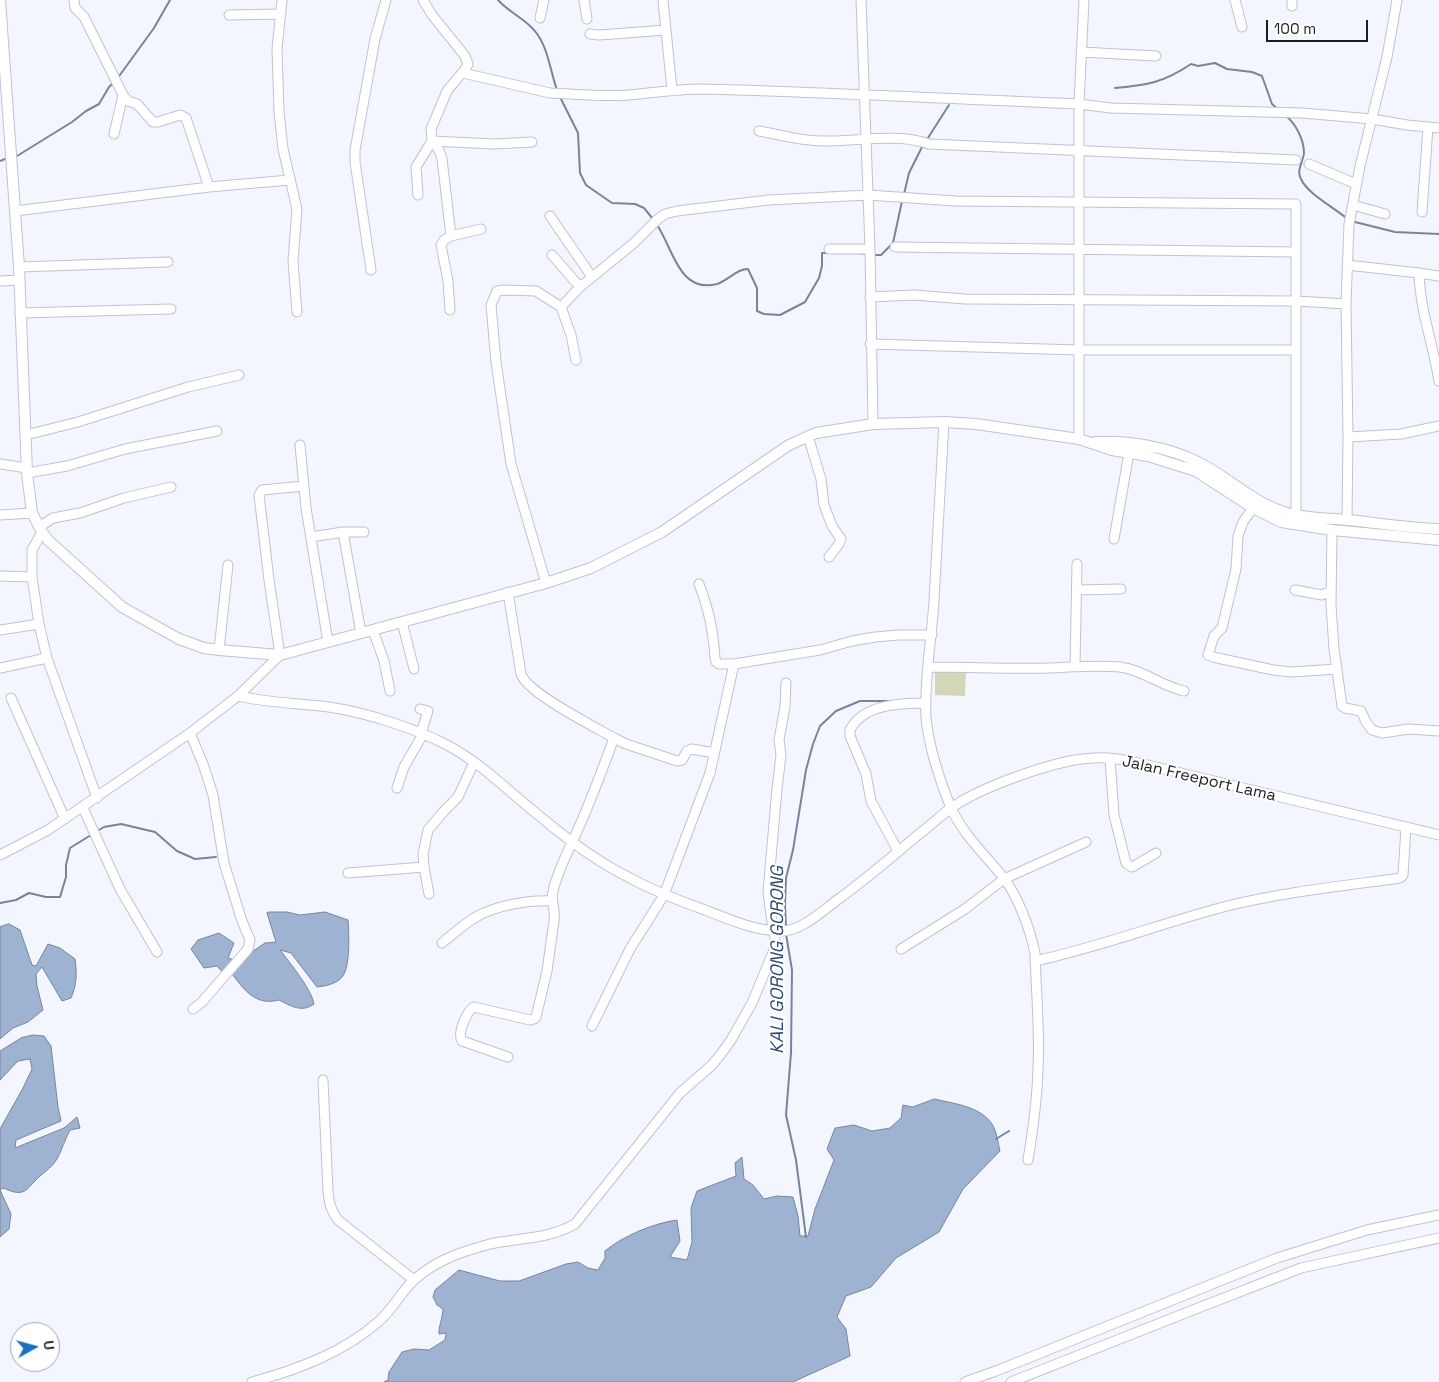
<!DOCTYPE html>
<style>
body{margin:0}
#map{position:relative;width:1439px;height:1382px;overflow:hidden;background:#f3f6ff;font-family:"Space Grotesk",sans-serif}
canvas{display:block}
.north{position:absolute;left:10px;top:1322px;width:50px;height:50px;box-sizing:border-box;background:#fff;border:1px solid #a4a5a7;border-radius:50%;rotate:83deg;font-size:14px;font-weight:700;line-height:20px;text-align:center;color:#1c1d22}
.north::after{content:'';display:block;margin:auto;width:18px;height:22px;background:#1870be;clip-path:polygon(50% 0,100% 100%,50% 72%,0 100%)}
.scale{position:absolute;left:1266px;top:20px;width:102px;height:22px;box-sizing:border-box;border:2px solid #1c1d22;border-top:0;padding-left:6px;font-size:15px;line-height:18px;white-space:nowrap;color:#1c1d22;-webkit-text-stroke:4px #fff;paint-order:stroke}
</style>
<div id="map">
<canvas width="1439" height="1382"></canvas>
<div class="north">U</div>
<div class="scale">100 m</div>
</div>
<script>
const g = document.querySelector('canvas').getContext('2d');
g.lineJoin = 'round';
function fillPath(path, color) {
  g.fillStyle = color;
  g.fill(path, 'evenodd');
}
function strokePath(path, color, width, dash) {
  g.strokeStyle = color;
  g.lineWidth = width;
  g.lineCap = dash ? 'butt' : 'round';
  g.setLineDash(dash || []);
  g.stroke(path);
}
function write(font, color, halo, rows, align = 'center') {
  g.font = font + ' "Space Grotesk",sans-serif';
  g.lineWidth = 4;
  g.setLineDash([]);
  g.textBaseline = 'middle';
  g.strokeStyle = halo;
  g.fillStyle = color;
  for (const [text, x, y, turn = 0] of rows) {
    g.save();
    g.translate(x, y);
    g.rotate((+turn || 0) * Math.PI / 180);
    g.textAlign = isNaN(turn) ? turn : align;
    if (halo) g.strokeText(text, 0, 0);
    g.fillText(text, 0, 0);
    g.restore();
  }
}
const green = new Path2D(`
 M966,670L965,696L935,695V672Z`);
const water = new Path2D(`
 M270,912H287L300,915L325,912L348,920C349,934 350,959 345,972C341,983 327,986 317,987L291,953L280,950C290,963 312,990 314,1004C302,1013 291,1006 279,1000C256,1006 245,991 232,974H224L217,966L204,968L191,949L198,940L219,933L234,943L228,958L238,961L265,943L276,942L267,913Z
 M9,924L20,930L32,965L36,966L48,944L60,948L75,959C77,974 77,984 71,998L62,1001L42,967L36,974L37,986L43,1010L28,1022L13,1028L0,1039V927Z
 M33,1035L44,1036L51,1046L58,1107L61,1121L16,1140L15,1148L64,1128L77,1117L80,1128L70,1130C65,1139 62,1150 57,1159C53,1166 46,1171 40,1176C25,1190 26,1198 3,1188L0,1190L11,1214L9,1229L0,1237V1129L23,1088L32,1069L30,1059L18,1061L0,1080V1051L21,1038Z
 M935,1099C954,1104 980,1106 992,1124C997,1132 998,1143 1000,1151L963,1189L939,1232L896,1258L871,1287L846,1296L837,1317L846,1329L850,1356L793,1382H384L388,1380L389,1372L402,1352L414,1349L429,1350L445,1340L446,1333L439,1334C438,1329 443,1316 443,1309L437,1305L433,1297L435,1290L459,1270L500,1281H519L566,1264L578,1262L588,1268L598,1270L605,1258V1251C623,1236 654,1223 677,1220L680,1241L670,1257L687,1260L692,1242L691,1208L697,1191L736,1176L735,1163L742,1157L744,1179L753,1185L764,1199L777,1196L793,1197L798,1216L800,1236H808L815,1209L834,1160L827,1149L835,1128L854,1125L872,1131L890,1128L901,1118L903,1105L912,1107Z`);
const stream = new Path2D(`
 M498,0C507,10 519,16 529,25C548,41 549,68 557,90
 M117,79L154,28L170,0
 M1115,88C1147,85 1163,83 1191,64L1198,66L1215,63L1227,69L1252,72L1262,76L1272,104L1279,110
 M560,97L578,133L580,173L586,185L612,203L635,204L644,208L653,219
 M1286,116C1296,124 1304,140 1304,153C1303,162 1296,171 1301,179C1307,193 1333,207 1345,217
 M926,141L949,105
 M17,156L72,122L86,111L99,104L109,87L114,82
 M0,161L5,159
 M904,194L909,173L923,145
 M1355,222L1395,232L1439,234
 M657,225C673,248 679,294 717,284C729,280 736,269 748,269L757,288V311L764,314L780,315L805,302L819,278L822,266V253H829
 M857,253L867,254
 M874,255H881L893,243L902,201
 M97,831L104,827L121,824L155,832L177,851L195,859L216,857
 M0,903L16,900L29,893L46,897H60L66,877V865L70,848L91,835
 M786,927L785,905L786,878L793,850L806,770L813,744L820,726L836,711L860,701H892
 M786,934L792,970L791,1053L786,1115L796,1160L806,1237
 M996,1139L1009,1131`);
const minor = new Path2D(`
 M74,0L75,8L84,17L123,95L128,101L137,104L153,122H158L180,115L186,118L209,187
 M282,0L277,49L279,112L283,149L297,209L293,261L297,312
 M423,0L432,15L465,56L468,64L466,68L447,91L431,129L432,141L439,150L442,159L451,236L444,240L441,245L448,281L450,310
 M584,0L587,19
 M663,0L672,90
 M861,0L870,249L873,424
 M1235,0L1242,27
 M1292,6V0
 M229,15L281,14
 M540,18L544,0
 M590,34L599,35L666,30
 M1081,52L1156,56
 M463,73L550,93C576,94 603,97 629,95C653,93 676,89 701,89C827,92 953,99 1079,104L1111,108L1302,113L1372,119L1407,125L1439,128
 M759,131C782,135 805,142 829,141C861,141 898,133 929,144L1296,160
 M114,134L123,95
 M1309,164L1356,184
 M418,195L416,167L432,141L494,144L532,142
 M1353,205L1385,214
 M15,211L209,187L290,180
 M1422,212L1428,127
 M550,216L592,277
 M451,236L481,229
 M895,247L1296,252
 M829,249H870
 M552,255L580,287
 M1347,265L1419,273C1420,310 1433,344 1439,381
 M19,267L168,262
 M371,270L355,162V150L375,39L386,0
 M1419,273L1439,276
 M0,281L19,280
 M870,297L914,295L965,299L1296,301L1346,304
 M561,307L571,335L576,360
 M20,313L171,309
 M870,344L1080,350H1296
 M944,422C941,481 937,540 934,600C932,638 924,678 926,717C928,744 940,782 951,808C963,834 985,855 1003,877C1018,896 1030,929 1035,953C1036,992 1040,1030 1038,1069C1037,1100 1033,1130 1028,1160
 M26,435L78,422L188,387L239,375
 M808,436L821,479L824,505L832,526L841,539L839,544L829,557
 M1348,437L1401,434L1439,426
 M1079,439V104L1084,0
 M300,445L306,508L328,642
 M0,464L27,468
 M27,473L67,466L125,449L217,431
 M1253,508L1243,522L1238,536L1236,569L1222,628L1214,636L1208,655L1213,657L1273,670L1291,672L1337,669
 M0,515L32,513
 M1347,520L1348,437L1346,304L1349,224L1360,166L1387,57L1397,0
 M39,527L53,518L80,513L124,498L171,487
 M1332,530L1331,605L1334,649L1342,706L1345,708L1361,711L1366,722L1372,730L1382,733L1409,729L1439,731
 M42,532L32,550V577L39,624L47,658L97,798
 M343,532L361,633
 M311,537L343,532H364
 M1114,539L1129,453
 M0,576L32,577
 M546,583L511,464L496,362L491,305L497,291L504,290L536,291L561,307L580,287L634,243L658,219L665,214L677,211L769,200L868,195L955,201L1296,204V521
 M699,584C709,610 713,630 715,658L716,662L719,664H734L820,650L852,641L875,637L899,635H932
 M1077,590L1121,589
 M1295,590L1322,595L1331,591
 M402,622L414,669
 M0,630L39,624
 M373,630L384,661L390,691
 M219,650L228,565
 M1075,666L1077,564
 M929,667C969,667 1010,669 1051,668C1074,667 1096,665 1120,667C1143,670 1161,686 1184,691
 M0,668L47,658
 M238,696C268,703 299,703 329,707C364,712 414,728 445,744C482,763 510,793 542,818C568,840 600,863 630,878C654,891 680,901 705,910C728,919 753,930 778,931C799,933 820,913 836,901C865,880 892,857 919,834C930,826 940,816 951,808C981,787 1057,759 1094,758C1109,757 1125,760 1139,763L1439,835
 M11,698L65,819
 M420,709L428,711L421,733
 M190,733L203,764L213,795L224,863L242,921L250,940L248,949L202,1002L193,1009
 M614,738L626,744L677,761L682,760L687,751L692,749L714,753
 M1110,759L1114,815L1126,863L1131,867L1134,866L1156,853
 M397,788L404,767L423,734
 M83,808L120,889L157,952
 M898,851L871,801L866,774L850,736V730C863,704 901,703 926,703
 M0,855L48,830L190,733L238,696L280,655L269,580L259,495L262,490L304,486
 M348,873L424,867
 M429,894L424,867L423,854L428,830L444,811L458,797L474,762
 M442,943C453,934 464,924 476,917C496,905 530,900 552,901
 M901,949L965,909L1004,879L1086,842
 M1035,961C1100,947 1162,923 1227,906C1284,892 1342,886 1400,878L1403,875L1406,827
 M592,1026L630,949L664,895L710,773L734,664
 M508,1057L462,1041C457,1033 467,1011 474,1007L530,1020L534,1019L536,1017L547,971L554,921C556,910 550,900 553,891C558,869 570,848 579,827C592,798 603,768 614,738C595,727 527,693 521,674L508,592
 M323,1080L328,1191C329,1203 331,1211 338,1220L414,1280
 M252,1382C296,1370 343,1353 378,1322C393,1310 401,1291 415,1279C423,1272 434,1265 444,1260C458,1253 475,1248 490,1244C518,1238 549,1239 575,1224L680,1093L712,1065L721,1054L731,1040L752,1003L774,950L775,937L773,930L768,892L777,789L781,755L779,740L785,706L786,683
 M965,1382L996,1371L1277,1258L1367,1230L1439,1215
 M1011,1382L1193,1310L1301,1268L1439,1238`);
const major = new Path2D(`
 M0,0L19,267L27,473L32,513L42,532L48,540L122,607L179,639L204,648L219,650L280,655L546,583L591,568L662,532L789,445L816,433L873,424L944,422L976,424L1079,439L1112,450L1148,456L1196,471L1253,508L1281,522L1332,530L1439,540
 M1095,442C1128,440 1168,447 1198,462C1228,477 1252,502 1284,512C1304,519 1327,518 1348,520C1378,523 1408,528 1439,529`);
const streetNames = [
 ["Jalan Freeport Lama",1199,779,13]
];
const waterNames = [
 ["KALI GORONG GORONG",778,960,-90]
];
fillPath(green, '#d3d6b7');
fillPath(water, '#9eb2d1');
strokePath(water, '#77859c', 1);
strokePath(stream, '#77859c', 2);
strokePath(minor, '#c0c3cf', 11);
strokePath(major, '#c0c3cf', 12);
strokePath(minor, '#fff', 9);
strokePath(major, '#fff', 10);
write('16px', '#1c1d22', '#fff', streetNames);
write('italic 18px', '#304a76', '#fff', waterNames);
</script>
